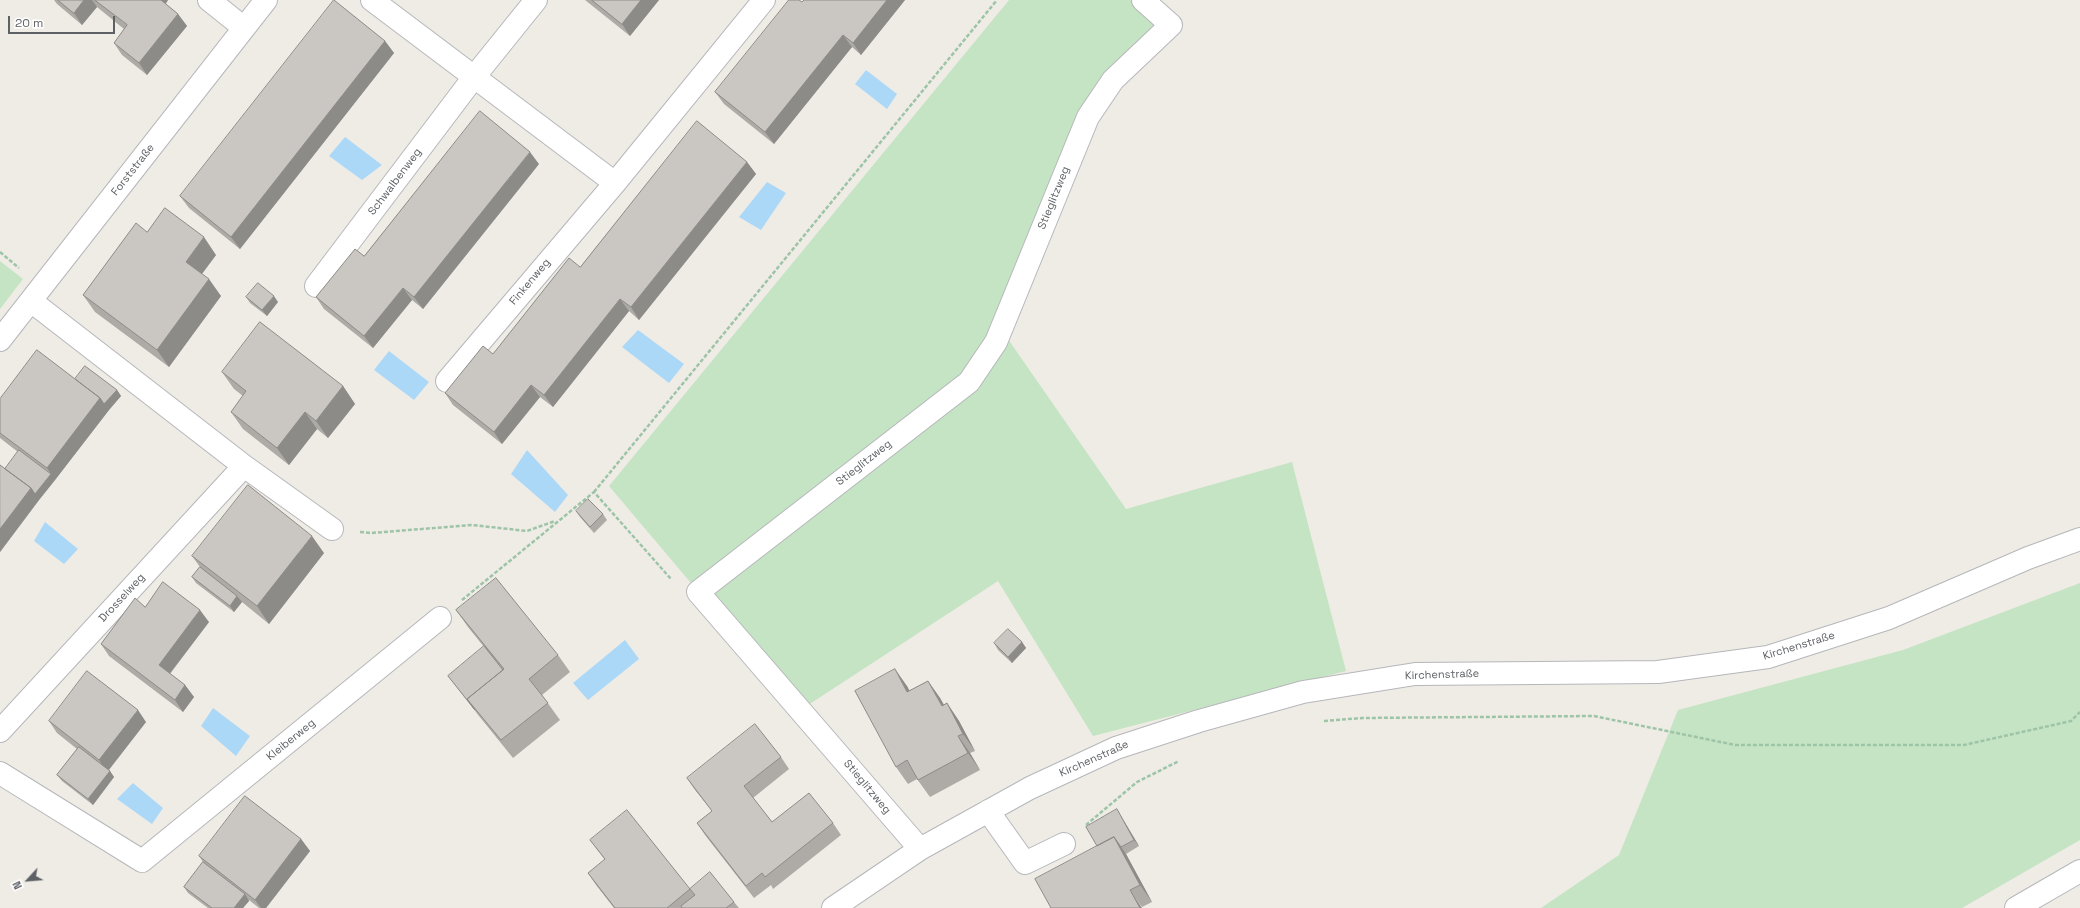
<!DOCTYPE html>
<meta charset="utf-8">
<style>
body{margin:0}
#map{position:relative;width:2080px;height:908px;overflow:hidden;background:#eeece5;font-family:"Space Grotesk",sans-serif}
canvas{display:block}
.north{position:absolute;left:8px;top:860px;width:40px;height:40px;-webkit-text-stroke:3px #fff;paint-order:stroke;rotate:244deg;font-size:11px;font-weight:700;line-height:16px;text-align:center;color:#5d6064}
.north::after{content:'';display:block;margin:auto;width:14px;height:18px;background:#5d6064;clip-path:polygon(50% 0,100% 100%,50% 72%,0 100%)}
.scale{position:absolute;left:8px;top:16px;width:107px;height:18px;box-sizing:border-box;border:2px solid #5d6064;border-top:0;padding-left:5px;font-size:12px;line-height:14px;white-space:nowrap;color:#5d6064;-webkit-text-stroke:3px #fff;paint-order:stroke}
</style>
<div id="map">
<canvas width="2080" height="908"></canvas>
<div class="north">N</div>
<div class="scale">20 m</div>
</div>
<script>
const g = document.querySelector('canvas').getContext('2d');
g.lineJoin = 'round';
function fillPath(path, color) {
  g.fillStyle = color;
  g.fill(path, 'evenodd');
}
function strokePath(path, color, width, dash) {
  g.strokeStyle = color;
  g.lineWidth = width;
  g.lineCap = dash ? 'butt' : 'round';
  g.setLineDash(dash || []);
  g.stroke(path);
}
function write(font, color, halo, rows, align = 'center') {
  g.font = font + ' "Space Grotesk",sans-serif';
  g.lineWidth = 3;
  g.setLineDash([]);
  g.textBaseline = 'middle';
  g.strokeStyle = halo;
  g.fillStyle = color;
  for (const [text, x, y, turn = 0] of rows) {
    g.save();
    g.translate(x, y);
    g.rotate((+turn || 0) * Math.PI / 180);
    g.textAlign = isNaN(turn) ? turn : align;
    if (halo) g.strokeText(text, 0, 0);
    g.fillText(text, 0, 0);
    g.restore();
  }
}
const green = new Path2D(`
 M1009,0H1143L1171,25L1113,80L1001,329L1126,509L1292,462L1346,671L1093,736L998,581L799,711L609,486Z
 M0,261L23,279L0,309Z
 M2080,583V840L1962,908H1541L1619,855L1678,710L1903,650Z`);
const water = new Path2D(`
 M866,70L897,94L887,109L855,84Z
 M345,137L382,165L362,180L329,156Z
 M767,182L786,193L761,230L739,217Z
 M638,330L684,364L669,383L622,347Z
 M389,351L429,382L414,400L374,370Z
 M527,450L568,495L555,512L511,474Z
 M45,522L78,549L64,564L34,541Z
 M625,640L639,659L588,700L573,683Z
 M213,708L250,736L236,756L201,726Z
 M133,783L163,808L152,824L117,799Z`);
const path = new Path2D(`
 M0,252L19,268
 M594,492L997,0
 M360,532L371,533L472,525L527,531L555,521
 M462,600L594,492L671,579
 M1324,721L1362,718L1594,716L1735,745H1964L2071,721L2080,712
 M1086,825L1137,782L1179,761`);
const minor = new Path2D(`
 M209,0L244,28
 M372,0L615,183
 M316,286L474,77L536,0
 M31,301L244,466L332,529
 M0,340L266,0
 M447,381L615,183L764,0
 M0,731L244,466
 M0,773L142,861L440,618
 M988,811L1025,863L1064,844
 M920,849L698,592L969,382L996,342L1088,117L1113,80L1171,25L1143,0
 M833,908L920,849L1030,788L1116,748L1199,721L1303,692L1415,674L1658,672L1768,657L1889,618L2028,558L2080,539
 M2016,908L2080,871`);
const wall = new Path2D(`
 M54,0H168L166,4L178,14L187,26L147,75L122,55L114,43L124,29L97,7L82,25L57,4Z
 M585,0H659L630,36Z
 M905,0L861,55L852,47L774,144L724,104L715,92L802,2Z
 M385,41L394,53L240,249L189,208L180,196Z
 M747,162L756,174L639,320L629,311L553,407L540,397L502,444L453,405L445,393L493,354L580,267Z
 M539,164L423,309L412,300L373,348L324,309L316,297L364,256Z
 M147,232L216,255L202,274L221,296L169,367L95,312L83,295Z
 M246,297L278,302L267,316L250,303Z
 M222,372L343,386L355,404L328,438L317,429L289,465L243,429L231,412L243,396L234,389Z
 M75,379L117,390L121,396L109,410L55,480L39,500L0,552V465L5,469L18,452L0,438V399Z
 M576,511L603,514L607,520L594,533L580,517Z
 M324,553L269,624L242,602L234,612L196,583L192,577L200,567L192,556Z
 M145,607L209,622L170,674L185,685L194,697L183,712L109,656L101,644Z
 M456,610L558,655L570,672L542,695L560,720L513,758L479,716L448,676L484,647L468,627Z
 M1022,642L1026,648L1012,663L998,650L994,643Z
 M928,681L940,698L944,705L947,703L959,721L975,751L970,753L980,770L930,797L917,779L908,784L896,767L907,686L909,691Z
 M49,721L146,722L109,770L114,777L93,805L62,781L57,775L77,749L57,733Z
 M781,757L789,769L753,798L772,822L833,823L841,835L773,889L771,885L754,898L705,835L697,823L712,811L695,790L687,778Z
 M1121,816L1139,846L1126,854L1152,902L1142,907L1097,846Z
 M301,839L310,851L266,908H259L249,900V901L243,908H208L188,893L184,887L203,862L199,856Z
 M590,840L690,889L734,902L739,908H614L596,885L588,873L605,860Z`);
const shadedWall = new Path2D(`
 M84,0H92L97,7L82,25L74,13Z
 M158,0H168L163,7Z
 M641,0H659L630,36L622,24Z
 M887,0H905L861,55L853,43Z
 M178,14L187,26L147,75L139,63Z
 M843,35L852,47L774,144L765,132Z
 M385,41L394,53L240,249L231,237Z
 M530,152L539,164L423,309L414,297Z
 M747,162L756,174L639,320L631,307Z
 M204,237L216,255L198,279L186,262Z
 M209,279L221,296L169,367L157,350Z
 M403,288L412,300L373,348L364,336Z
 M274,296L278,302L267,316L262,310Z
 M620,299L629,311L553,407L544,395Z
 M531,385L540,397L502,444L494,432Z
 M343,386L355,404L328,438L316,421Z
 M117,390L121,396L109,410L55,480L39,500L0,552V529L31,488L51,474L47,468L100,398Z
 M305,412L317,429L289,465L277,448Z
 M312,536L324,553L269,624L257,606Z
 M237,596L242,602L234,612L230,606Z
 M200,610L209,622L167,677L159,665Z
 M1022,642L1026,648L1012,663L1008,657Z
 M895,669L907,686L919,709L907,692Z
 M928,681L940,698L954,723L942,706Z
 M185,685L194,697L183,712L175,700Z
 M947,703L959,721L975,751L963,734Z
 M138,710L146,722L107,772L99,760Z
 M958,736L970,753L980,770L968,753Z
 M110,771L114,777L93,805L88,799Z
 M1117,809L1121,816L1139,846L1134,840Z
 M1114,837L1126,854L1152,902L1140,885Z
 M301,839L310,851L266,908H261L255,900Z
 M1130,890L1142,908H1140Z
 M245,894L249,901L243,908H234Z`);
const building = new Path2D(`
 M58,0H84L74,13Z
 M95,0H161L178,14L139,63L114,43L127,25Z
 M334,0L385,41L231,237L180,196Z
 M592,0H641L622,24Z
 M789,0H799L802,2L804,0H887L853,43L843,35L765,132L715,92Z
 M480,111L530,152L414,297L403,288L364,336L316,297L355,249L364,256Z
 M697,121L747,162L631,307L620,299L544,395L531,385L494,432L445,393L483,346L493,354L569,258L580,267Z
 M165,208L204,237L186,262L209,279L157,350L83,295L136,223L147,232Z
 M258,283L274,296L262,310L246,297Z
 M260,322L343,386L316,421L305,412L277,448L231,412L246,391L222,372Z
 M37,350L100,398L47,468L0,433V399Z
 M85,366L117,390L104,404L100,398L75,379Z
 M19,450L51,474L35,494L31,488L5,469Z
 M0,465L31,488L0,529Z
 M248,485L312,536L257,606L192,556Z
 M588,499L603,514L590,527L576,511Z
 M200,567L237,596L230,606L192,577Z
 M496,578L558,655L529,679L548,703L501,740L467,699L504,669L456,610Z
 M163,582L200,610L159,665L185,685L175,700L101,644L135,598L145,607Z
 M1008,629L1022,642L1008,657L994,643Z
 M484,646L503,670L467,699L475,710L448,676Z
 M895,669L907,692L928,681L942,706L947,703L963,734L958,736L968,753L918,780L907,760L896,767L855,691Z
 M87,671L138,710L99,760L49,721Z
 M755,724L781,757L744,786L772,822L809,793L833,823L765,877L762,873L746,886L697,823L712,811L687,778Z
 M79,747L110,771L88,799L57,775Z
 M245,796L301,839L255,900L199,856Z
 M1117,809L1134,840L1121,847L1114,837L1097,846L1086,827Z
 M627,810L690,889L667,908H615L588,873L605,859L590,840Z
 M1114,837L1140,885L1130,890L1140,908H1051L1035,879Z
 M203,862L245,894L234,908H212L184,887Z
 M710,872L734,902L726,908H682L681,906L695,895L690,889Z`);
const streetNames = [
 ["Forststraße",133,170,-52],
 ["Schwalbenweg",395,182,-53],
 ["Stieglitzweg",1054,198,-68],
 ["Finkenweg",530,282,-50],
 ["Stieglitzweg",864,463,-38],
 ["Drosselweg",122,598,-47],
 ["Kirchenstraße",1799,646,-17],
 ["Kirchenstraße",1442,675,-2],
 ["Kleiberweg",291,740,-39],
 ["Kirchenstraße",1094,759,-24],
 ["Stieglitzweg",867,787,50]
];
fillPath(green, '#c5e4c4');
fillPath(water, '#acd8f8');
strokePath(minor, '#b6b7bb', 24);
strokePath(path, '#9ec4a8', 2.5, [4, 2]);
strokePath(minor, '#fff', 22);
fillPath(wall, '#aeaba7');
fillPath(shadedWall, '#8d8b88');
fillPath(building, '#cac7c2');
strokePath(building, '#8d8b88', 1);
write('11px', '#5d6064', '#fff', streetNames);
</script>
